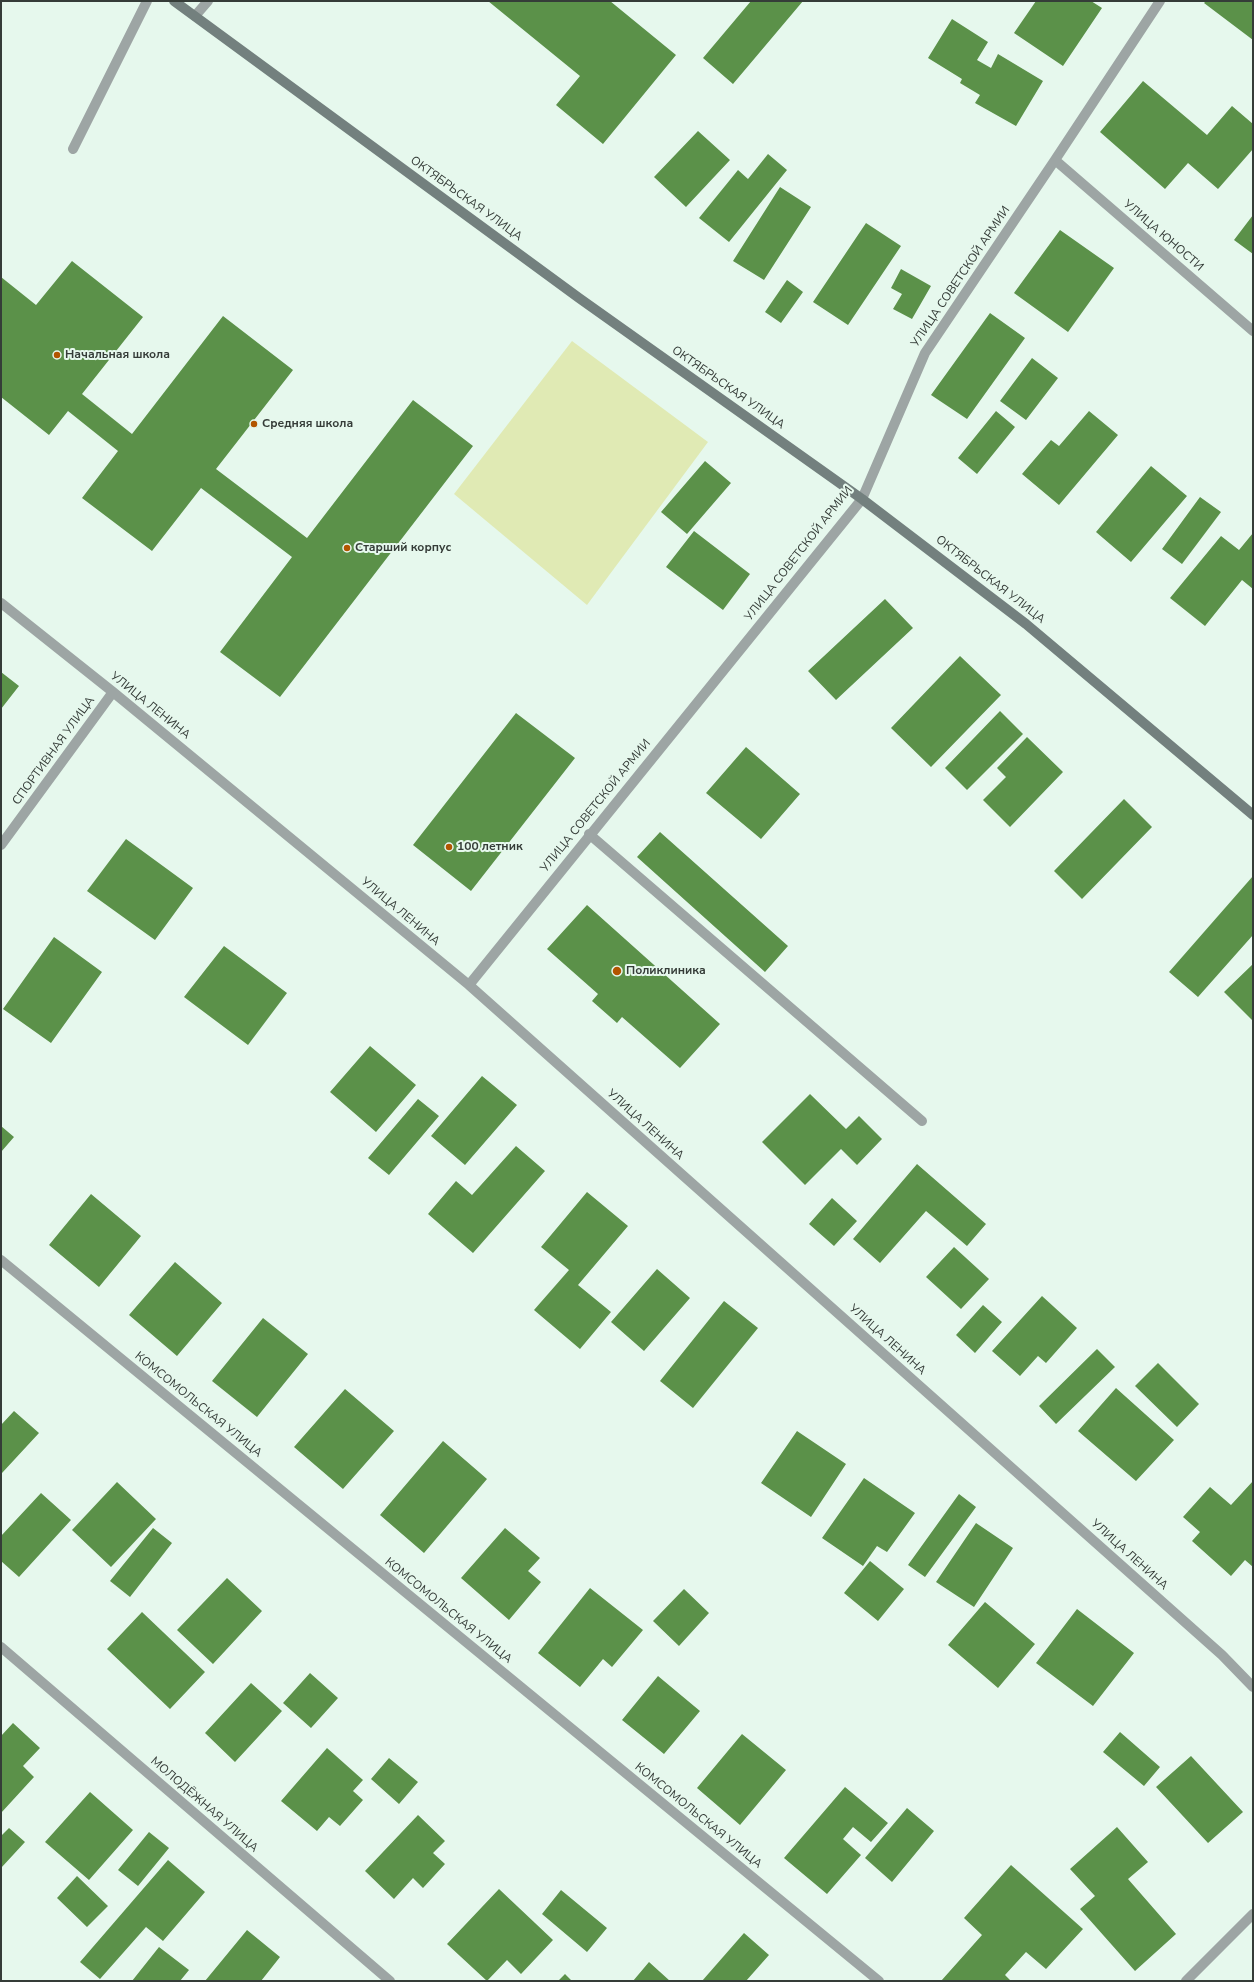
<!DOCTYPE html>
<meta charset="utf-8">
<style>
body{margin:0}
#map{position:relative;width:1254px;height:1982px;overflow:hidden;background:#e6f8ed;font-family:"Nunito Sans",sans-serif}
canvas{display:block}
.frame{position:absolute;inset:0;border:2px solid #353c38;pointer-events:none}
</style>
<div id="map">
<canvas width="1254" height="1982"></canvas>
<div class="frame"></div>
</div>
<script>
const g = document.querySelector('canvas').getContext('2d');
g.lineJoin = 'round';
function fillPath(path, color) {
  g.fillStyle = color;
  g.fill(path, 'evenodd');
}
function strokePath(path, color, width, dash) {
  g.strokeStyle = color;
  g.lineWidth = width;
  g.lineCap = dash ? 'butt' : 'round';
  g.setLineDash(dash || []);
  g.stroke(path);
}
function write(font, color, halo, rows, align = 'center') {
  g.font = font + ' "Nunito Sans",sans-serif';
  g.lineWidth = 4;
  g.setLineDash([]);
  g.textBaseline = 'middle';
  g.strokeStyle = halo;
  g.fillStyle = color;
  for (const [text, x, y, turn = 0] of rows) {
    g.save();
    g.translate(x, y);
    g.rotate((+turn || 0) * Math.PI / 180);
    g.textAlign = isNaN(turn) ? turn : align;
    if (halo) g.strokeText(text, 0, 0);
    g.fillText(text, 0, 0);
    g.restore();
  }
}
const green = new Path2D(`
 M572,341L708,442L587,605L454,494Z`);
const building = new Path2D(`
 M488,1H610L676,55L603,144L556,105L580,76Z
 M751,1H803L733,84L703,58Z
 M1036,1H1091L1102,8L1063,66L1014,33Z
 M1206,1H1253V40L1204,3Z
 M952,19L988,42L977,60L991,68L998,54L1043,81L1016,126L975,103L980,95L960,83L962,79L928,58Z
 M1143,81L1207,135L1232,106L1253,124V149L1218,189L1188,163L1165,189L1100,132Z
 M698,131L730,160L686,207L654,177Z
 M768,154L787,170L729,242L699,218L738,170L748,179Z
 M780,187L811,207L764,280L733,261Z
 M1253,215V254L1234,240Z
 M866,223L901,246L848,325L813,302Z
 M1060,230L1114,268L1068,332L1014,293Z
 M72,261L143,317L82,394L132,434L223,316L293,370L216,469L307,538L413,400L473,446L280,697L220,652L292,557L201,488L152,551L82,498L118,451L68,411L49,435L1,397V277L36,305Z
 M901,269L931,286L912,319L893,309L902,294L891,288Z
 M787,280L803,292L781,323L765,312Z
 M990,313L1025,338L967,419L931,395Z
 M1032,358L1058,378L1026,420L1000,401Z
 M996,411L1015,427L977,474L958,458Z
 M1089,411L1118,435L1059,505L1022,474L1051,440L1059,446Z
 M705,461L731,483L687,534L661,512Z
 M1151,466L1187,496L1131,562L1096,532Z
 M1200,497L1221,512L1182,564L1162,549Z
 M694,531L750,574L723,610L666,567Z
 M1253,533V589L1242,580L1205,626L1170,598L1221,536L1239,550Z
 M885,599L913,628L836,700L808,671Z
 M960,656L1001,695L931,767L891,728Z
 M1,672L19,686L1,709Z
 M1000,711L1023,734L967,790L945,768Z
 M516,713L575,758L471,891L413,845Z
 M1027,737L1063,772L1010,827L983,800L1006,777L997,768Z
 M746,747L800,794L761,839L706,793Z
 M1124,799L1152,827L1082,899L1054,871Z
 M660,832L788,946L765,972L637,857Z
 M126,839L193,888L155,940L87,891Z
 M1253,876V935L1198,997L1169,972Z
 M587,905L720,1024L680,1068L622,1017L617,1023L592,1001L598,994L547,949Z
 M54,937L102,972L51,1043L3,1009Z
 M224,946L287,993L248,1045L184,997Z
 M1253,964V1021L1224,992Z
 M370,1046L416,1085L376,1132L330,1092Z
 M482,1076L517,1105L465,1165L431,1136Z
 M810,1094L846,1129L859,1116L882,1139L857,1165L841,1149L805,1185L762,1142Z
 M418,1099L439,1116L389,1175L368,1158Z
 M1,1126L14,1137L1,1152Z
 M516,1146L545,1171L473,1253L428,1214L456,1181L472,1195Z
 M917,1164L986,1224L967,1246L926,1211L880,1263L853,1239Z
 M587,1192L628,1226L578,1285L611,1312L580,1349L534,1310L569,1270L541,1247Z
 M91,1194L141,1236L99,1287L49,1245Z
 M832,1198L857,1221L834,1246L809,1224Z
 M954,1247L989,1279L961,1309L926,1277Z
 M175,1262L222,1303L177,1356L129,1315Z
 M657,1269L690,1298L644,1351L611,1322Z
 M1042,1296L1077,1328L1046,1363L1038,1356L1020,1376L992,1351Z
 M724,1301L758,1328L693,1408L660,1381Z
 M983,1305L1002,1322L975,1353L956,1335Z
 M263,1318L308,1354L257,1417L212,1381Z
 M1097,1349L1115,1367L1056,1424L1039,1406Z
 M1158,1363L1199,1404L1177,1427L1135,1386Z
 M1116,1388L1174,1440L1136,1481L1078,1431Z
 M345,1389L394,1431L343,1489L294,1447Z
 M14,1411L39,1433L2,1473L1,1425Z
 M797,1431L846,1464L811,1517L761,1483Z
 M443,1441L487,1479L424,1553L380,1515Z
 M864,1478L915,1513L887,1552L877,1546L863,1566L822,1538Z
 M1253,1481V1567L1245,1560L1231,1576L1192,1541L1200,1532L1183,1517L1210,1487L1231,1505Z
 M117,1482L156,1519L111,1567L72,1530Z
 M41,1493L71,1520L19,1577L1,1561V1536Z
 M959,1494L976,1507L925,1577L908,1565Z
 M976,1523L1013,1548L974,1607L936,1582Z
 M153,1528L172,1543L130,1597L110,1581Z
 M505,1528L540,1558L528,1571L541,1582L509,1620L461,1578Z
 M870,1561L904,1589L878,1621L844,1593Z
 M227,1578L262,1611L213,1664L177,1630Z
 M590,1588L643,1630L612,1667L603,1659L580,1687L538,1653Z
 M684,1589L709,1613L679,1646L653,1621Z
 M985,1602L1035,1644L998,1688L948,1645Z
 M1077,1609L1134,1653L1093,1706L1036,1663Z
 M142,1612L205,1672L170,1709L107,1649Z
 M310,1673L338,1698L311,1728L283,1703Z
 M658,1676L700,1711L664,1754L622,1720Z
 M251,1683L282,1711L235,1762L205,1733Z
 M13,1723L40,1748L23,1766L34,1777L1,1813V1736Z
 M1120,1732L1160,1767L1144,1786L1103,1752Z
 M742,1734L786,1770L740,1825L697,1788Z
 M327,1748L363,1780L353,1791L363,1800L340,1826L329,1817L317,1831L281,1801Z
 M1191,1756L1243,1812L1208,1843L1156,1787Z
 M389,1758L418,1782L399,1804L371,1779Z
 M845,1787L888,1823L871,1842L853,1827L843,1839L861,1855L827,1894L784,1858Z
 M90,1792L133,1830L89,1880L45,1842Z
 M907,1808L934,1831L892,1882L865,1858Z
 M418,1815L445,1841L433,1853L445,1864L423,1888L413,1878L394,1899L365,1871Z
 M1117,1827L1148,1862L1128,1879L1176,1934L1135,1971L1080,1909L1095,1896L1070,1869Z
 M9,1828L25,1842L1,1868V1836Z
 M149,1832L169,1848L138,1886L118,1870Z
 M168,1860L205,1892L163,1941L146,1927L100,1979L80,1962Z
 M1011,1865L1083,1929L1046,1969L1026,1952L1005,1975L1011,1981H941L982,1935L964,1918Z
 M77,1876L108,1906L87,1927L57,1898Z
 M499,1889L553,1940L521,1974L507,1960L487,1981L447,1944Z
 M561,1890L607,1928L587,1952L542,1914Z
 M247,1930L280,1957L261,1981H205Z
 M744,1933L769,1955L746,1981H702Z
 M159,1947L189,1970L180,1981H132Z
 M649,1962L670,1981H633Z
 M565,1974L572,1981H558Z`);
const lane = new Path2D(`
 M73,149L147,1
 M589,834L922,1121`);
const street = new Path2D(`
 M195,16L208,1
 M1055,160L1253,331
 M1,603L113,692L469,985L1222,1655L1253,1687
 M1,845L113,692
 M469,985L862,499L925,353L1055,160L1160,1
 M1,1260L879,1981
 M1,1647L390,1981
 M1186,1981L1253,1914`);
const secondary = new Path2D(`
 M174,1L579,298L862,499L1026,624L1253,815`);
const markers = [
 [57,355,4,"#b25500"],
 [254,424,4,"#b25500"],
 [347,548,4,"#b25500"],
 [449,847,4,"#b25500"],
 [617,971,5,"#b25500"]
];
const streetNames = [
 ["ОКТЯБРЬСКАЯ УЛИЦА",466,199,36],
 ["УЛИЦА ЮНОСТИ",1163,236,41],
 ["УЛИЦА СОВЕТСКОЙ АРМИИ",961,277,-56],
 ["ОКТЯБРЬСКАЯ УЛИЦА",728,388,35],
 ["УЛИЦА СОВЕТСКОЙ АРМИИ",799,554,-52],
 ["ОКТЯБРЬСКАЯ УЛИЦА",990,580,38],
 ["УЛИЦА ЛЕНИНА",150,706,39],
 ["СПОРТИВНАЯ УЛИЦА",54,751,-54],
 ["УЛИЦА СОВЕТСКОЙ АРМИИ",596,806,-51],
 ["УЛИЦА ЛЕНИНА",400,912,40],
 ["УЛИЦА ЛЕНИНА",645,1125,42],
 ["УЛИЦА ЛЕНИНА",887,1340,42],
 ["КОМСОМОЛЬСКАЯ УЛИЦА",198,1405,39],
 ["УЛИЦА ЛЕНИНА",1129,1555,42],
 ["КОМСОМОЛЬСКАЯ УЛИЦА",448,1611,39],
 ["МОЛОДЁЖНАЯ УЛИЦА",204,1805,41],
 ["КОМСОМОЛЬСКАЯ УЛИЦА",698,1816,39]
];
const poiNames = [
 ["Начальная школа",65,355],
 ["Средняя школа",262,424],
 ["Старший корпус",355,548],
 ["100 летник",457,847],
 ["Поликлиника",626,971]
];
fillPath(green, '#e0eab4');
fillPath(building, '#5b9149');
strokePath(lane, '#9da5a4', 10);
strokePath(street, '#9da5a4', 10);
strokePath(secondary, '#73807e', 10);
for (const [x, y, r, color] of markers) {
  const dot = new Path2D();
  dot.arc(x, y, r, 0, 2 * Math.PI);
  g.fillStyle = color;
  g.fill(dot);
  strokePath(dot, '#e6f8ed', 1.5);
}
write('12px', '#353c38', '#e6f8ed', streetNames);
write('bold 12px', '#353c38', '#e6f8ed', poiNames, 'left');
</script>
